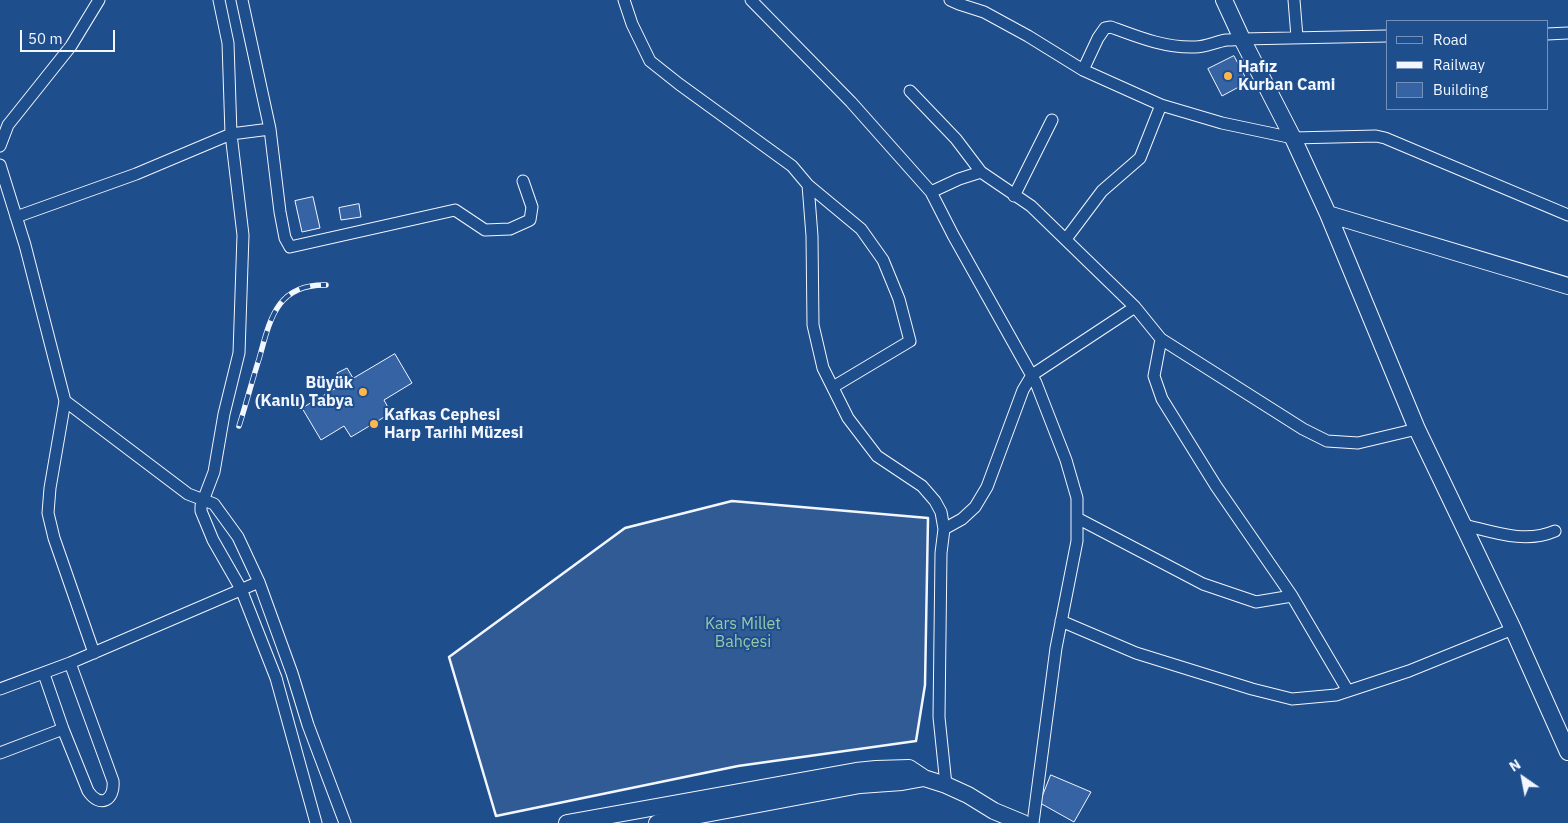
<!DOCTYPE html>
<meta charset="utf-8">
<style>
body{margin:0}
#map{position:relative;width:1568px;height:823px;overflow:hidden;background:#1f4e8c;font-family:"IBM Plex Sans",sans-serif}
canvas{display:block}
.legend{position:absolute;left:1386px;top:20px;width:162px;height:90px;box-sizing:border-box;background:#1f4e8c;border:1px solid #7391ba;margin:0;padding:6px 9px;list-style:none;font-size:15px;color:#f2f6ff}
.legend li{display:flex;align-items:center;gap:10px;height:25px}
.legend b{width:25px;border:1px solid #7391ba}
.north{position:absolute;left:1498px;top:753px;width:50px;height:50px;-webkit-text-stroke:4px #1f4e8c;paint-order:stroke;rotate:327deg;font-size:14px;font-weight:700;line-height:20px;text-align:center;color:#f2f6ff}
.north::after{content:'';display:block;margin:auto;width:18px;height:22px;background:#f2f6ff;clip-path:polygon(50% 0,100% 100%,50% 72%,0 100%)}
.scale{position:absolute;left:20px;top:30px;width:95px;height:22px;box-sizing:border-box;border:2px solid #f2f6ff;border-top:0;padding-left:6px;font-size:15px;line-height:18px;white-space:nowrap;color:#f2f6ff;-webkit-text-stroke:4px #1f4e8c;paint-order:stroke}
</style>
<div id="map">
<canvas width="1568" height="823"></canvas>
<ul class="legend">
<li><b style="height:6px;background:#1f4e8c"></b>Road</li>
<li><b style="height:6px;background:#f2f6ff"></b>Railway</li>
<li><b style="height:14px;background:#3563a3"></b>Building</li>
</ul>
<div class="north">N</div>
<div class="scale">50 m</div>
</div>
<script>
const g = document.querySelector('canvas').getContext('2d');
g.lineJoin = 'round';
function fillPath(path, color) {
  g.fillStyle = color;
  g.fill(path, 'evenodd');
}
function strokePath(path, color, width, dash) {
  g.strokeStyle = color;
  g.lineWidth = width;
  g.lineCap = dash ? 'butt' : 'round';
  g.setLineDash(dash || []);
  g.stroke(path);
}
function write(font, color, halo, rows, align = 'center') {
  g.font = font + ' "IBM Plex Sans",sans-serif';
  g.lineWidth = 4;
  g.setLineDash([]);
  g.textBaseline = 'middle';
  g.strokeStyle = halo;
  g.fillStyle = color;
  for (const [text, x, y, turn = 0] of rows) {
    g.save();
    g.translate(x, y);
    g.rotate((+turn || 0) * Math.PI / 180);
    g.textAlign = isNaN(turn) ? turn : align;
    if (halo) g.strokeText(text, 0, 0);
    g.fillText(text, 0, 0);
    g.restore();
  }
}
const built = new Path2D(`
 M732,501L928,518L925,685L916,741L738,766L496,816L449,657L625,528Z`);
const building = new Path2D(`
 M1234,56L1248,82L1222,96L1208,69Z
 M313,197L320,228L302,232L295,201Z
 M359,204L361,217L341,220L339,208Z
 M395,354L412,383L384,400L391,413L351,437L344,426L321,440L302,408L343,384L337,373L347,368L353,378Z
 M1051,775L1091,792L1074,822L1040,803Z`);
const street = new Path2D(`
 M219,0L228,43L231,134L243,235L239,353L224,414L214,472L201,506V511L213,540L241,589L276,678L316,823
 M242,0L270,129L280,212L285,238L290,247L455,210L485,230L510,229L530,220L532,207L523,181
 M624,0L632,24L650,61L679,84L792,166L808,185L812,236L813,325L823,368L848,418L877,456L922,486L935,501L941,512L944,529L941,553L939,717L946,785
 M751,0L851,102L931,192L953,235L1036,383L1066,460L1077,498V541L1056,648L1033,823
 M950,0L959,4L984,12L1028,36L1083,70L1161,105L1222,123L1293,138L1376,136L1385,138L1568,215
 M1294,0L1297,37
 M1547,34L1568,33
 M1083,70L1098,38L1105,28L1111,27C1138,37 1165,48 1195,47C1206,47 1215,42 1226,40C1231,40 1236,40 1242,39L1387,36
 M910,91L956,139L981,172L1031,206L1135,307L1161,339L1303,429L1327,441L1358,443L1417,429
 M0,146L8,125L71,46L99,0
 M0,165L25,245L65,401L188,494L214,504L238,537L259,582L292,673L308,725L345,823
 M808,185L861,229L883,260L899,299L910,341L833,387
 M931,192L959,179L981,172
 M1014,196L1052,120
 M16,217L136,174L231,134L270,129
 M1066,239L1102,191L1140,158L1161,105
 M1161,339L1154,376L1162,399L1216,486L1292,596L1348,691
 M65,401L50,488L48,513L54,538L94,653
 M1077,518L1203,584L1256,602L1292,596
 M1464,525C1494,532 1525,544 1555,531
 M944,529L962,519L975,507L987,487L1023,390L1032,375L1135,307
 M1061,621L1136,653L1252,689L1292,699L1336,695L1409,671L1513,629
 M44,674L63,729L88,791C100,809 115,800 113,781L70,663
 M0,689L70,663L259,582
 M0,753L63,729`);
const secondary = new Path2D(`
 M1224,0L1242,39L1293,138L1328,214L1417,429L1513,629L1568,752
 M1328,214L1568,286
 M567,823L856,771L876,769L909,768L924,778L946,785L968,795L994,811L1023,823
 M657,823L860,785L902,782L924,778`);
const rail = new Path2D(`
 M239,426C246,404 252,381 259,359C270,320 276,284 326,285`);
const wall = new Path2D(`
 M732,501L928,518L925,685L916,741L738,766L496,816L449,657L625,528Z`);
const markers = [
 [1228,76,5,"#ffb74d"],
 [363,392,5,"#ffb74d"],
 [374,424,5,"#ffb74d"]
];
const poiNames = [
 ["Hafız",1238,67],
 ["Kurban Cami",1238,85],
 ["Büyük",353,383,"right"],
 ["(Kanlı) Tabya",353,401,"right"],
 ["Kafkas Cephesi",384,415],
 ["Harp Tarihi Müzesi",384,433]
];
const parkNames = [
 ["Kars Millet",743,624],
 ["Bahçesi",743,642]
];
fillPath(built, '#305b95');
strokePath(built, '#a8bbd7', 1);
fillPath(building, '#3563a3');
strokePath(building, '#f2f6ff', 1);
strokePath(street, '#f2f6ff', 13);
strokePath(secondary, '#f2f6ff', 18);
strokePath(street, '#1f4e8c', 11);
strokePath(secondary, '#1f4e8c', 16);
strokePath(rail, '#f2f6ff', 5.5);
strokePath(rail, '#1f4e8c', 4, [11]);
strokePath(wall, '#f2f6ff', 2.5);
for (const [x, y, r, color] of markers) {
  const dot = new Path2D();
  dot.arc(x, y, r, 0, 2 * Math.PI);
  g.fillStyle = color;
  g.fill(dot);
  strokePath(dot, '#1f4e8c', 2);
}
write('bold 16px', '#f2f6ff', '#1f4e8c', poiNames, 'left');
write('16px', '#97c8a6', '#1f4e8c', parkNames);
</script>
